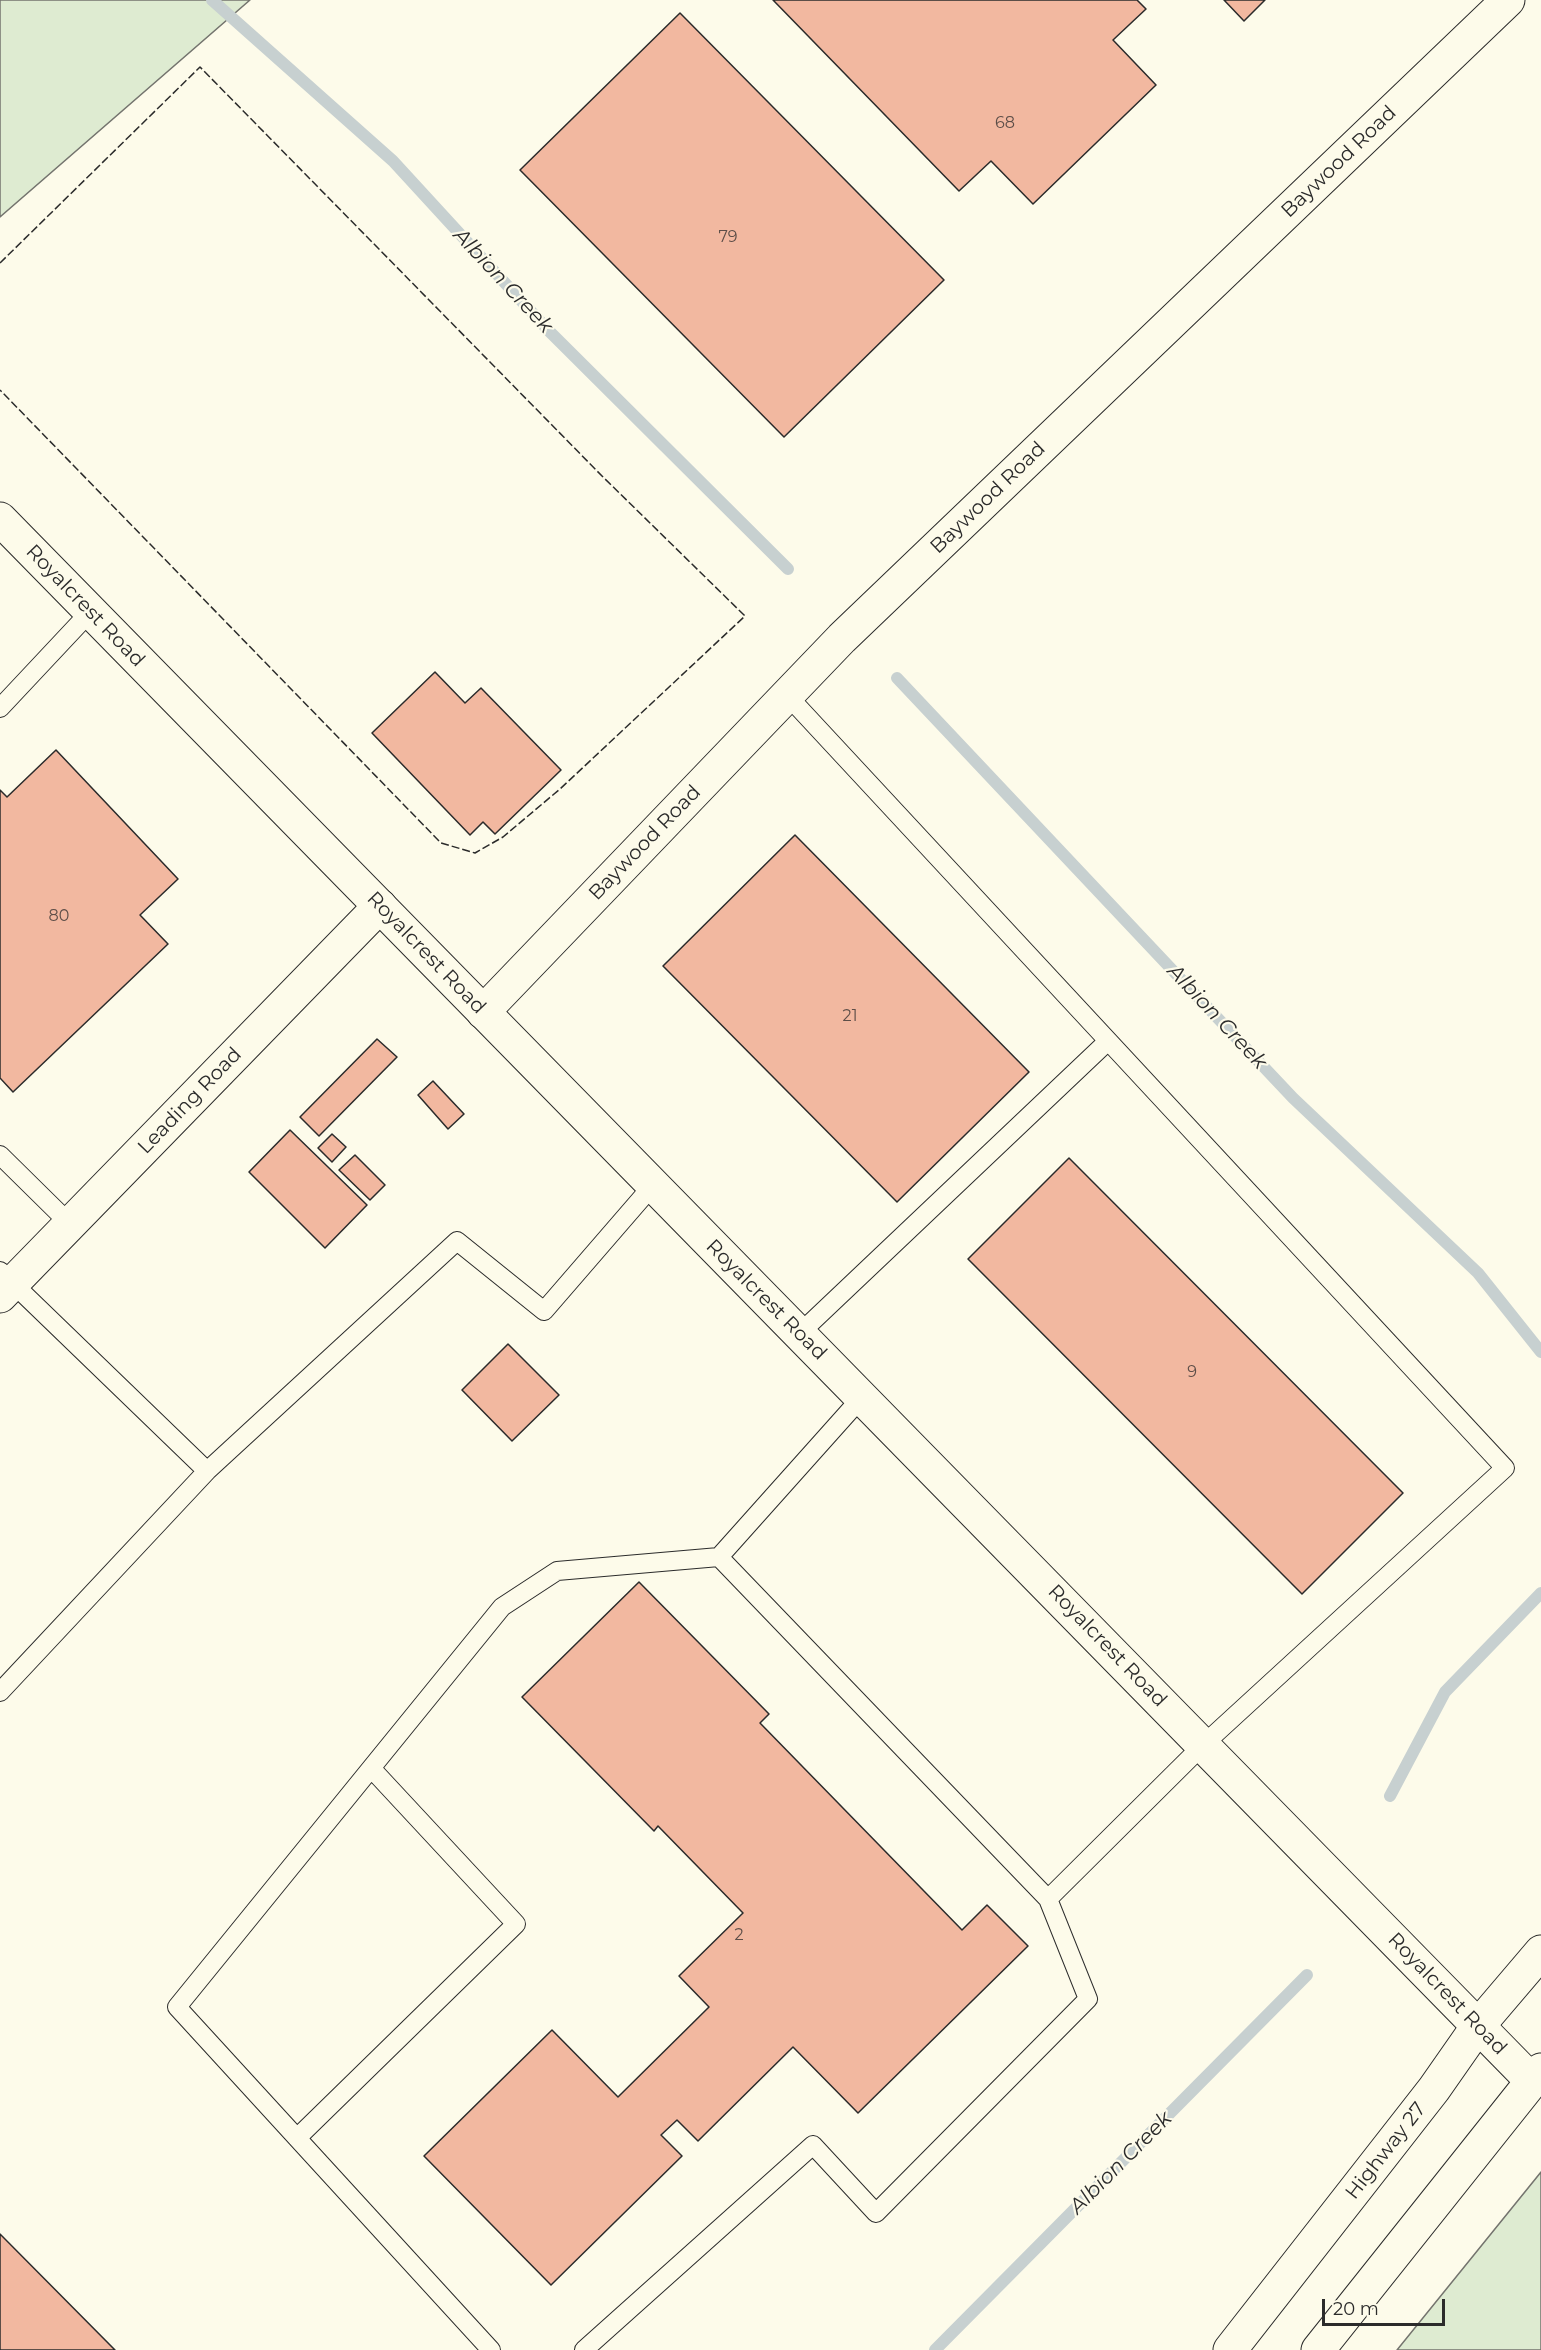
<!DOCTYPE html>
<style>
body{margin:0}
#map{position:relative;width:1541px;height:2350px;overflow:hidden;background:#fdfbea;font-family:Montserrat,sans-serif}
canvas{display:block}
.scale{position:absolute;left:1322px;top:2299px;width:123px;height:27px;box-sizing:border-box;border:3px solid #2b2b2b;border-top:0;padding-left:8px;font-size:18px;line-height:21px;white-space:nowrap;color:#2b2b2b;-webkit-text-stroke:4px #fdfbea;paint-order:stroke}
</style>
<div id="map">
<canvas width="1541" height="2350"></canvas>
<div class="scale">20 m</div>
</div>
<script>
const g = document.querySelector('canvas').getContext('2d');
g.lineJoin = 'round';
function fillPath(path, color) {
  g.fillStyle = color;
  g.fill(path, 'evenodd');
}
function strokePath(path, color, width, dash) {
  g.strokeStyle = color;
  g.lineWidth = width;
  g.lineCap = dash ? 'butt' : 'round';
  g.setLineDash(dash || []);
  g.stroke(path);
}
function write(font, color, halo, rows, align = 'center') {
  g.font = font + ' Montserrat,sans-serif';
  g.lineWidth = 4.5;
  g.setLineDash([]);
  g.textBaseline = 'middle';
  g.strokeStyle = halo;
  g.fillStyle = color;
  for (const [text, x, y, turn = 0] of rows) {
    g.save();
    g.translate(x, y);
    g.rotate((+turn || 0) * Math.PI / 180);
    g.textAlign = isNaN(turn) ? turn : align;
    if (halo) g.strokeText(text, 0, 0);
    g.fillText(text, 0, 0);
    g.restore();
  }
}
const green = new Path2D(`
 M0,0H250L0,217Z
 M1541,2172V2350H1397Z`);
const stream = new Path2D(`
 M212,0L393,161L549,331L788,569
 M897,678L1293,1098L1478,1273L1541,1352
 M1390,1796L1445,1692L1541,1593
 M935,2350L1307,1975`);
const building = new Path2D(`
 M773,0H1137L1146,9L1113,40L1156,85L1033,204L991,161L959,191Z
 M1224,0H1265L1244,21Z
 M680,13L944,280L784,437L520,170Z
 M435,672L465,703L481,688L561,770L495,834L483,822L470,835L372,733Z
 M56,750L178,879L140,915L168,944L13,1092L0,1078V790L7,797Z
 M795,835L1029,1072L897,1202L663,966Z
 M377,1039L397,1057L319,1136L300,1117Z
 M433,1081L464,1114L448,1129L418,1095Z
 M290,1130L367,1205L325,1248L249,1172Z
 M332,1134L346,1147L332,1162L318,1148Z
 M355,1155L385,1185L370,1200L339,1170Z
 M1069,1158L1403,1493L1302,1594L968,1259Z
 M508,1344L559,1395L512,1441L462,1390Z
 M639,1582L769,1714L760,1723L962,1930L987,1905L1028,1946L858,2113L793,2047L698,2141L677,2120L661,2135L682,2156L551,2285L424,2156L552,2030L618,2097L709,2007L679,1976L743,1913L658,1826L654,1831L522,1697Z
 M0,2234L115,2350H0Z`);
const lane = new Path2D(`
 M787,695L1505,1468L1203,1745L1048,1899L719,1557L862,1397
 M0,708L91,611
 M0,1155L70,1224
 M0,1271L207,1471L0,1692
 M799,1334L1108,1041
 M207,1471L457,1241L544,1311L653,1185
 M298,2137L516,1924L371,1768
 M491,2350L177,2007L502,1607L557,1571L719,1557
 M584,2350L813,2145L876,2213L1088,1999L1048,1899`);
const street = new Path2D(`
 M483,1012L842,638L1508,0
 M0,1296L380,906`);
const secondary = new Path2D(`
 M0,519L1532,2081`);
const primary = new Path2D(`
 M1230,2350L1434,2089L1478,2026L1541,1952
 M1318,2350L1541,2070`);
const fence = new Path2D(`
 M0,263L200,67L602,476L745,616L560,789L503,837L475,853L441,843L0,390`);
const numberNames = [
 ["68",1005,123],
 ["79",728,237],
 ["80",59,916],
 ["21",850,1016],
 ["9",1192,1372],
 ["2",739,1935]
];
const streetNames = [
 ["Baywood Road",1339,162,-44],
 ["Baywood Road",988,498,-44],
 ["Royalcrest Road",85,606,46],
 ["Baywood Road",645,843,-46],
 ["Royalcrest Road",426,953,46],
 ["Leading Road",190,1101,-46],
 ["Royalcrest Road",766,1300,45],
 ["Royalcrest Road",1107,1646,46],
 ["Royalcrest Road",1447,1994,46],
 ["Highway 27",1386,2151,-52]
];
const waterNames = [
 ["Albion Creek",503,281,47],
 ["Albion Creek",1217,1017,47],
 ["Albion Creek",1121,2163,-45]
];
fillPath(green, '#deebd1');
strokePath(green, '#74746e', 1.5);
strokePath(stream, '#c7d0d0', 12);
fillPath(building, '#f2b8a0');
strokePath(building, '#2b2b2b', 1.5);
strokePath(lane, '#2b2b2b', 20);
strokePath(street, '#2b2b2b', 35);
strokePath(secondary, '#2b2b2b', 35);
strokePath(primary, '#2b2b2b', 35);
strokePath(lane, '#fdfbea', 18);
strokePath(street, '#fdfbea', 33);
strokePath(secondary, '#fdfbea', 33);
strokePath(primary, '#fdfbea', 33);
strokePath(fence, '#2b2b2b', 1.5, [8, 3]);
write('16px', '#5d4e48', null, numberNames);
write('20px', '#2b2b2b', '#fdfbea', streetNames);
write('italic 21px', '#2b2b2b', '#fdfbea', waterNames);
</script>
